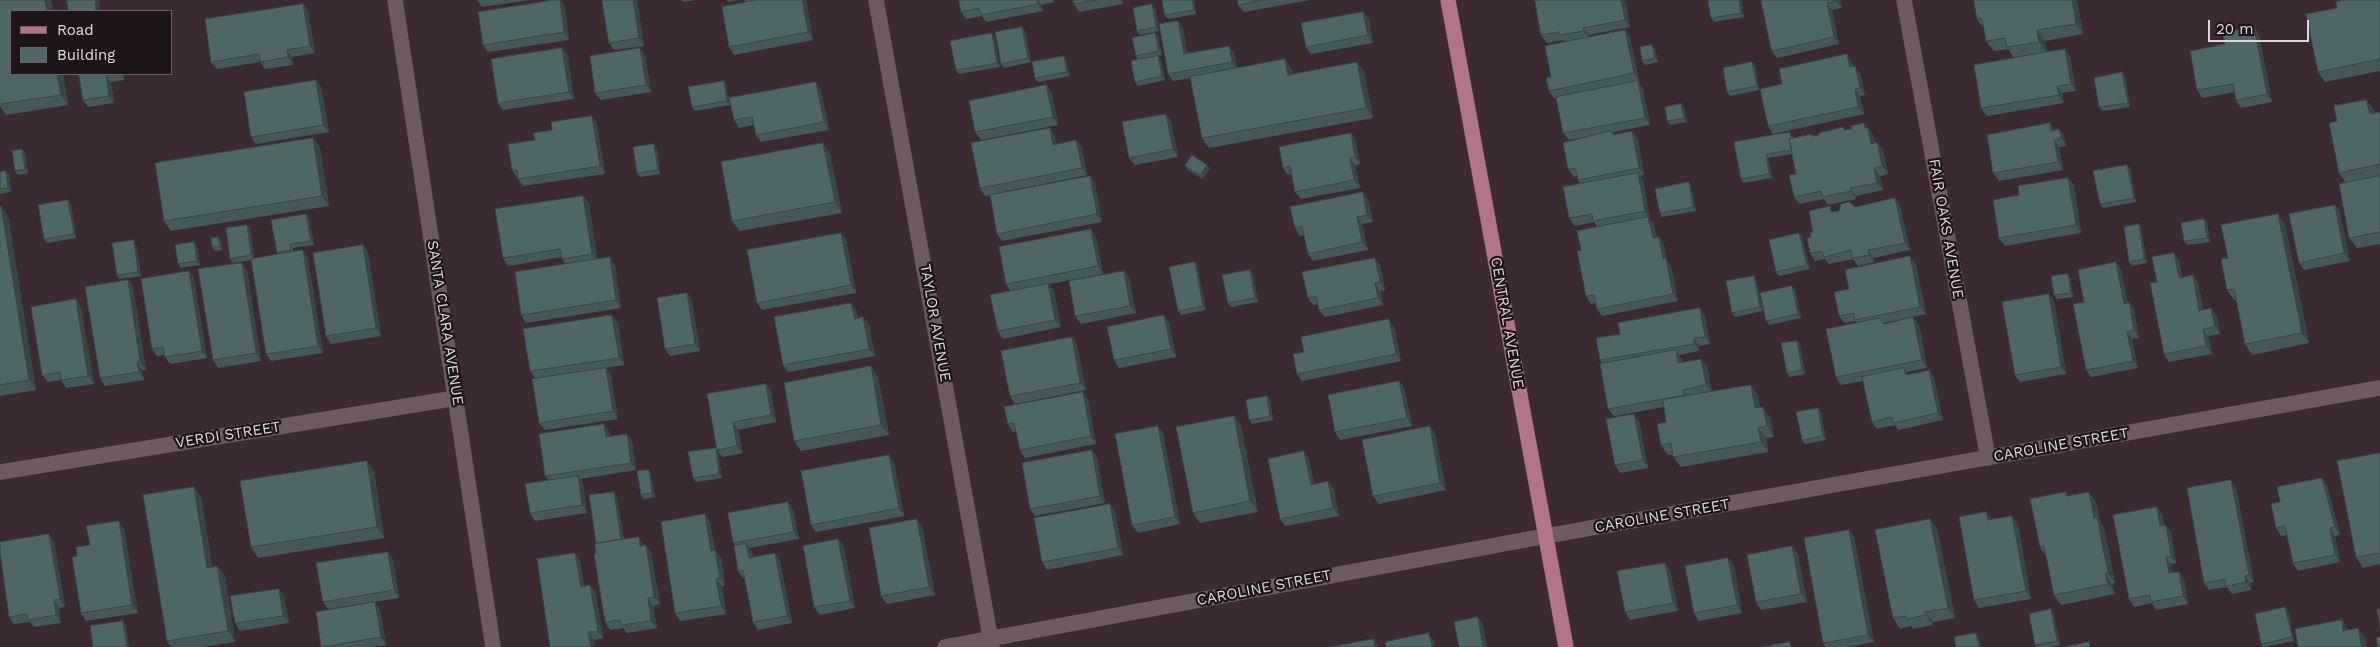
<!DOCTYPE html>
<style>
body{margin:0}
#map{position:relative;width:2380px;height:647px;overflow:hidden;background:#3b2a30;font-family:"Work Sans",sans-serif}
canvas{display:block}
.legend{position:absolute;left:10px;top:10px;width:162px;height:65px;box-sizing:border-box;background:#1d1518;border:1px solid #6b6266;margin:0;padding:6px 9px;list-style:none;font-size:15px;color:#e1d6da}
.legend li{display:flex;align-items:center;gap:10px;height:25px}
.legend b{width:25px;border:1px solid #6b6266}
.scale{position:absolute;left:2208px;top:20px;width:101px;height:22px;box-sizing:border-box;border:2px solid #e1d6da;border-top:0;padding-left:6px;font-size:15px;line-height:18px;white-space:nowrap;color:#e1d6da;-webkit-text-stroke:4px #1d1518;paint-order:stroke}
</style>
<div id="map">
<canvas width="2380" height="647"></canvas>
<ul class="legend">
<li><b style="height:6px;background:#b1748b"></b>Road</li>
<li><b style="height:14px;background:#4f6667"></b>Building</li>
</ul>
<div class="scale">20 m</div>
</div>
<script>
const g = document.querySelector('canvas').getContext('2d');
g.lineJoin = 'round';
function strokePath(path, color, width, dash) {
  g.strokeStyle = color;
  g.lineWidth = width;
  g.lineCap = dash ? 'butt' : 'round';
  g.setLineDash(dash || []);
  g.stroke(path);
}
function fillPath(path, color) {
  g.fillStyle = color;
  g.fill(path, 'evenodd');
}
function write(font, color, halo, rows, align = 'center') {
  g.font = font + ' "Work Sans",sans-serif';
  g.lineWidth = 4.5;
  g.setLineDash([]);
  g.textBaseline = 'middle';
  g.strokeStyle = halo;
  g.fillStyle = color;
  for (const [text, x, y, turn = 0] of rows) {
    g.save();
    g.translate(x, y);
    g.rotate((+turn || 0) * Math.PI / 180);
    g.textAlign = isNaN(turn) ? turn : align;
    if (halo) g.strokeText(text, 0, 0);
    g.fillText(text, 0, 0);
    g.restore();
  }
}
const street = new Path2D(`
 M876,0L992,647
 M1904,0L1988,458
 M0,472L456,398
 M945,647L1546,536L2380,388`);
const secondary = new Path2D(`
 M395,0L493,647`);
const primary = new Path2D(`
 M1448,0L1566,647`);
const wall = new Path2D(`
 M0,0H51L53,11L11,74H63L68,105L6,115L0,106Z
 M477,0H530L482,7Z
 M602,0H637L644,46L614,50L609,43Z
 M681,0H697L683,2Z
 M727,0H738L728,2Z
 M745,0H806L813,40L734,55L729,47L746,2Z
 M959,0H1053L1054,2L1041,5L1043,11L986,22L982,16L966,19L961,12Z
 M1073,0H1122L1123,4L1079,12L1074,4Z
 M1162,0H1194L1196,14L1168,19L1165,15Z
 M1238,0H1310L1244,12L1238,5Z
 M1535,0H1623L1626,4L1630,27L1589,35V37H1630L1639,81L1633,82L1638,81L1643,89L1650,125L1613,132L1614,135L1632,131L1638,139L1644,175L1640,176L1643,180L1650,219L1654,224L1656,237H1659L1664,245L1667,261L1671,266L1678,301L1602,316L1597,309L1595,303L1591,304L1586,296L1581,250L1597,227L1594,222L1575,226L1569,218L1580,184L1578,180L1577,176L1574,177L1568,169L1590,136L1569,140L1563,133L1556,98H1554L1549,91L1551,77L1564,42L1563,40L1547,43L1541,35Z
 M1741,0L1744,17L1714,22L1711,18Z
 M1761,0H1840L1842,8L1832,10L1839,44L1777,58L1772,51Z
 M2077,0L2083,34L2045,41L2047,52L2014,58L2008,49L1994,51L1986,41L1984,29L1977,19Z
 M2380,0V71L2325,82L2318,72Z
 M303,4L308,11L315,53L292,57L293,65L265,69L260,62L217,69L211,62Z
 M1152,4L1155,8L1159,31L1140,35L1137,31Z
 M565,7L569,40L488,52L483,45Z
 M1363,12L1369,19L1373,43L1311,54L1306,47Z
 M1022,27L1025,31L1031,62L1004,68L1001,64Z
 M2254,27L2259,35L2272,102L2241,108L2236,100L2235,92L2202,98L2197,90L2225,44Z
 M1183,28L1187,53L1229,46L1234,53L1237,68L1292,70L1293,74L1357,62L1364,72L1373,118L1209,148L1202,138L1191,78L1173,81L1168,74Z
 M1155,33L1158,37L1162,55L1158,56L1161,60L1165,80L1138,86L1135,82L1138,60L1136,56Z
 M994,37L1000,67L959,74L956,70Z
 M1652,45L1655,49L1658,62L1645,65L1642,61Z
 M562,48L568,56L574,99L503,110L498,103Z
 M2065,49L2070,57L2076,91L2062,93L2064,103L1987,116L1981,108Z
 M645,55L651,92L601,100L595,93Z
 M1064,56L1066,60L1070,76L1038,82L1035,78Z
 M1752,62L1755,66L1759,90L1730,96L1727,92Z
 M1852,62L1853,66L1860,73L1865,95L1860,96L1864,114L1773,134L1768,126L1782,84Z
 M79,74H123L124,80L111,82L114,103L88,107L83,100Z
 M2125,76L2130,107L2102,111L2099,107Z
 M316,80L321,87L329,132L256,144L251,137Z
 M724,81L726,85L730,105L695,111L692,107Z
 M1046,85L1052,93L1058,125L981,140L975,132Z
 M821,90L829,130L761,142L756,135L754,125L739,128L734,120Z
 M2366,100L2374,110V113L2380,112V244L2357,248L2349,238L2346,183L2339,173L2337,121Z
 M1681,104L1684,108L1687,122L1670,125L1667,121Z
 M1171,121L1178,157L1135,165L1129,158Z
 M597,124L605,174L523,186L512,170L535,140Z
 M1843,127L1845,130L1868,128L1873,135L1875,143L1877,142L1883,150L1888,174L1880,176L1883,190L1856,196V199L1828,205L1824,199L1799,204L1794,197L1796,174L1792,154L1768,158L1772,178L1744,183L1741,179L1734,142L1793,136V138L1811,134L1813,136L1819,135Z
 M2059,129L2064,137L2066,146L2059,147L2063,170L1999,181L1993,173L2055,130Z
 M1351,133L1356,141L1360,164L1355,166L1360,188L1301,199L1295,192L1292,174L1288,175L1283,168Z
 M1055,136L1056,144L1076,140L1082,148L1087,175L985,196L980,188Z
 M313,138L320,148L329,206L171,231L164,221Z
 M657,148L660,174L640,177L637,173Z
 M22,149L25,153L28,173L18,175L15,171Z
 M830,154L842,213L740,231L732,221Z
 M1185,166L1210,169L1203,179L1188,170Z
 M2130,169L2136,202L2103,208L2100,204Z
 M6,171L9,175L11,192L0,194V172Z
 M1090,176L1095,184L1102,222L1002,241L997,234Z
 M2068,178L2074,185L2081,233L2005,246L1999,238L2019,195Z
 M1689,182L1691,186L1696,211L1662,217L1660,213Z
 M1368,200L1373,222L1362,224L1368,250L1313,261L1308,254L1304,235L1300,236L1295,228Z
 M589,203L597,259L615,265L621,308L526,323L521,315L565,264L562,257L508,266L503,258Z
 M71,204L76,238L47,243L44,239Z
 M2335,205L2340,212L2350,261L2304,270L2299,263Z
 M0,206H1L8,216L36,390L0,396Z
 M1900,206L1910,250L1873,258L1874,262L1858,266L1853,259L1829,264L1825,259L1815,261L1810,253L1811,237L1813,232L1834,212L1855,207Z
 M309,218L314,245L293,248V252L303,250L308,258L323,353L271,361L266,354L251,260L233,263L230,259L247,225L250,229L254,259L278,254L277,252Z
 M2204,219L2207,223L2210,242L2187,245L2184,241Z
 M2139,224L2141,228L2147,263L2132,266L2129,262Z
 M2285,224L2309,343L2252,355L2245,344L2236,300H2234L2227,290L2228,258Z
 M841,233L846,240L856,293L762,310L757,303Z
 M1799,233L1802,237L1810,269L1779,276L1776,272Z
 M218,237L221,241L222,250L215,251L212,247Z
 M1096,237L1103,274L1049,284L1054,291L1061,327L1003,339L998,331L1011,291L1006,284Z
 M194,242L197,246L200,265L181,268L178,264Z
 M136,244L141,276L120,279L117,275Z
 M363,245L368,252L381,336L331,344L326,336Z
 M1375,258L1380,265L1385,290L1380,291L1383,305L1325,317L1319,310L1318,304L1313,305L1308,298Z
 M2179,261L2182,277L2198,283L2203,310L2217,316L2220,334L2208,336L2212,354L2169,362L2164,354L2157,282Z
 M1195,262L1197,266L1206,310L1181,315L1178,311Z
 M2116,262L2121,270L2128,303L2134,310L2139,338L2132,339L2138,368L2091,377L2086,370L2084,302Z
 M1916,264L1926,314L1883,323L1884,324L1919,325L1927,368L1907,372L1909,375L1929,370L1934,378L1943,420L1898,430L1895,425L1877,429L1872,422L1863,381L1841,385L1836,377L1858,323L1856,321L1844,323L1839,316L1849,289Z
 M247,270L261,361L218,368L213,360Z
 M189,271L194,279L207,358L170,364L164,355L157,356L152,349Z
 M1124,271L1129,278L1136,313L1081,324L1075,316Z
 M1253,274L1258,302L1231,307L1228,303Z
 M2068,274L2070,277L2073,297L2057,299L2054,295Z
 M128,280L133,287L146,370H142L144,380L105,386L100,378Z
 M1756,280L1763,311L1735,317L1732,313Z
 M1795,290L1801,318L1769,325L1766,321Z
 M687,293L692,301L700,351L670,356L665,349Z
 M2054,301L2066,374L2020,382L2015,375Z
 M851,303L856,310L858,319L863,317L869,325L875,356L788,372L783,365Z
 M81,307L94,384L66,388L61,380L48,382L42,375Z
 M1700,308L1705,316L1710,344L1699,346V351L1679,355L1681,358L1682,362L1707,366L1712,392L1758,395L1760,407L1770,417L1774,437L1766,438L1768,452L1681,467L1673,457V455H1668L1661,445L1666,422L1664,407L1614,416L1608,409L1602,364L1600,360L1620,334Z
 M618,323L624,365L606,368L611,375L618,419L545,430L539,423L535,378L530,371Z
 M1169,323L1176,357L1119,368L1114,360Z
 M1394,327L1401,361L1302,381L1297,374L1304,352Z
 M1072,337L1077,345L1086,390L1015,404L1010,396Z
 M1797,341L1800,345L1805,374L1790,377L1787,373Z
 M871,366L878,377L889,435L801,451L794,441Z
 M1399,381L1404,388L1412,426L1340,440L1335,432Z
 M766,384L771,391L776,422L738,430L743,453L722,457L717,450L707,394Z
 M1267,396L1270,400L1273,420L1252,424L1249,420Z
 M1088,399L1096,444L1025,458L1020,450L1016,431L1013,432L1008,424Z
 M1818,408L1821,412L1826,440L1805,444L1802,440Z
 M1234,416L1241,426L1258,512L1200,523L1193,513Z
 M1639,421L1648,468L1620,473L1615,465Z
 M604,424L609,431L610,437L627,434L632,442L636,470L580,479L583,484L587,513L535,521L530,513L549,480L545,476Z
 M1163,433L1180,524L1138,533L1132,525Z
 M1435,434L1446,490L1379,504L1373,496Z
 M1092,450L1097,458L1105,503L1035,516L1030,509Z
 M718,452L722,478L696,482L693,478Z
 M2380,453V564L2363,568L2356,557Z
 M1309,459L1314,484L1334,489L1339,516L1285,526L1280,519Z
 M894,462L904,516L816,532L811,525Z
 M374,471L384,538L258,558L251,547Z
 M651,474L655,497L644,499L641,495Z
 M2327,485L2340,535L2335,536L2340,562L2298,571L2293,563L2287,535L2281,536L2276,528L2280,502Z
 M2236,488L2254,582L2250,583L2251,590L2232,594L2227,587L2209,590L2204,583Z
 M2066,492L2068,496L2096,502L2100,522L2104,528L2115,583L2112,584L2115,594L2061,605L2054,595L2046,556L2040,547Z
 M616,495L624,540L644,545H646L651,552L660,604L653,606L657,628L627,633L623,628L610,630L605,622L596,554L597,544Z
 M201,497L212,567L217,566L225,576L235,642L202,647H171L167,641Z
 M788,502L793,510L799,539L749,548L752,551L753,558L775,553L780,561L792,623L758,630L753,622L745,578H743L738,571L736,546L733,543Z
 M1110,504L1115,511L1123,555L1047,570L1042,562Z
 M2157,507L2162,514L2164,525L2171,532L2176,563L2171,564L2173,573L2184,579L2188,604L2156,610L2152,603L2134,607L2129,599Z
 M1930,519L1937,529L1955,618L1933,622V625L1913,629L1911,626L1900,629L1893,618Z
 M1992,520L2018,524L2031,599L1979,608L1974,600Z
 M710,522L715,550L721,558L725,586H722L726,614L680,621L675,613Z
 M922,527L935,595L887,604L881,596Z
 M124,529L138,613L86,621L81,613L77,556L90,545Z
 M1854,537L1874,642L1847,647H1826L1823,643Z
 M838,539L844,547L855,608L820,615L814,607Z
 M54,541L65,607L59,608L61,623L34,627L30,622L14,624L9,617Z
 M575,553L580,561L584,586L590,585L596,593L603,638L594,640L595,647H550Z
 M1798,554L1807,602L1761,610L1756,602Z
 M393,559L399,598L328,609L323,602Z
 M1734,565L1742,613L1699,621L1694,613Z
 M1670,570L1678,611L1630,620L1625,612Z
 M284,596L289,623L240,631L235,623Z
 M2285,607L2288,611L2294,641L2263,647L2261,644Z
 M380,610L386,645L371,647H322L316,612Z
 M2053,613L2060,645L2049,647H2037L2035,645Z`);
const shadedWall = new Path2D(`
 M45,0H51L53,11H47Z
 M95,0H99L100,11H96Z
 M560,0L565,7L569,40L564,32Z
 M633,0H637L644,46L639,38Z
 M802,0H806L813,40L808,32Z
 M1037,0H1038L1041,5L1043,11L1038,4Z
 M1192,0H1194L1196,14L1194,10Z
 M1621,0H1623L1626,4L1630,27L1625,20Z
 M1739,0H1741L1744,17L1741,13Z
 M1836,0H1840L1842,8L1836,1Z
 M2072,0H2077L2083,34L2076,24Z
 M1827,3L1832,10L1839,44L1834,37Z
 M303,4L308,11L315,53L310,46Z
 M1152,4L1155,8L1159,31L1156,27Z
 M1363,12L1369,19L1373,43L1368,35Z
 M1178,21L1183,28L1189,62L1184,54Z
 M1022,27L1025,31L1031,62L1028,58Z
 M2254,27L2259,35L2272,102L2267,94Z
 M1583,28L1589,35V38L1584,31Z
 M1625,30L1630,37L1639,81L1634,73Z
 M2037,30L2045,41L2047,52L2039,42Z
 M992,33L994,37L1000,67L997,63Z
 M1155,33L1158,37L1162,55L1159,51Z
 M1652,45L1655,49L1658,62L1655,58Z
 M1229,46L1234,53L1237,69L1232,62Z
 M562,48L568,56L574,99L569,92Z
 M640,48L645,55L651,92L646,85Z
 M2065,49L2070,57L2076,91L2071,84Z
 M287,50L292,57L293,65L288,57Z
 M1847,54L1852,62L1855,74L1850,67Z
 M1064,56L1066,60L1070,76L1067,72Z
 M1158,56L1161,60L1165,80L1162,76Z
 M1285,59L1292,70L1295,85L1288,75Z
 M1357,62L1364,72L1373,118L1366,108Z
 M1752,62L1755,66L1759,90L1757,86Z
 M1855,66L1860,73L1865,95L1860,88Z
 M2122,72L2125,76L2130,107L2128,103Z
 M57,74H63L68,105L61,95Z
 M120,74H123L124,80Z
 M106,75L111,82L114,103L109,96Z
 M316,80L321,87L329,132L323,125Z
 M724,81L726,85L730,105L727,101Z
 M1638,81L1643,89L1650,125L1645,118Z
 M816,82L821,90L829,130L824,122Z
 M1046,85L1052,93L1058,125L1053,117Z
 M2057,86L2062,93L2064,103L2059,95Z
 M1855,89L1860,96L1864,114L1858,107Z
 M2366,100L2374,110L2377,124L2370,114Z
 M1681,104L1684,108L1687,122L1684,118Z
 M1166,114L1171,121L1178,157L1173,149Z
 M592,116L597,124L605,174L600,166Z
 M1864,123L1873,135L1877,151L1871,144L1865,128Z
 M2050,123L2055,131H2051Z
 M1050,128L1055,136L1058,152L1053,145Z
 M2059,129L2064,137L2066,146L2061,138Z
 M1632,131L1638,139L1644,175L1639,168Z
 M1351,133L1356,141L1360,164L1355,157Z
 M313,138L320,148L329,206L322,196Z
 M1076,140L1082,148L1087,175L1082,168Z
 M2054,140L2059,147L2063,170L2058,162Z
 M1877,142L1883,150L1888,174L1882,166Z
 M823,143L830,154L842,213L835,202Z
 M654,144L657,148L660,174L658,170Z
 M22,149L25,153L28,173L25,169Z
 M1766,154L1768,158L1772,178L1769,174Z
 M1350,158L1355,166L1360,188L1354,180Z
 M1207,165L1210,169L1203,179L1200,175Z
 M2127,165L2130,169L2136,202L2134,198Z
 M1874,168L1880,176L1883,190L1877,183Z
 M6,171L9,175L11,192L8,188Z
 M1638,173L1643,180L1650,219L1645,211Z
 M1090,176L1095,184L1102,222L1097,214Z
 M2068,178L2074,185L2081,233L2076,225Z
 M1689,182L1691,186L1696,211L1693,207Z
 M1850,188L1856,196V199L1851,191Z
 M1363,192L1368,200L1373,222L1367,215Z
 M583,196L589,203L598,262L592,254Z
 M1895,198L1900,206L1910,250L1905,243Z
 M68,200L71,204L76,238L74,234Z
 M2335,205L2340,212L2350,261L2344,253Z
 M1,206L8,216L36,390L29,380Z
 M306,214L309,218L314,245L311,241Z
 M2278,214L2285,224L2309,343L2302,333Z
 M1357,217L1362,224L1368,250L1362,242Z
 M1648,217L1654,224L1658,245L1653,238Z
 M2204,219L2207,223L2210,242L2207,238Z
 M2139,224L2141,228L2147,263L2144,259Z
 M247,225L250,229L254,259L251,255Z
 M1091,229L1096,237L1103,274L1098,266Z
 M841,233L846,240L856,293L851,285Z
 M1799,233L1802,237L1810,269L1807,265Z
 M218,237L221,241L222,250L220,246Z
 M1659,237L1664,245L1667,261L1671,266L1678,301L1673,294L1663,259Z
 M134,240L136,244L141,276L138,272Z
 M194,242L197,246L200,265L197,261Z
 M363,245L368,252L381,336L376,328Z
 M303,250L308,258L323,353L318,346Z
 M1868,250L1873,258L1874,262L1869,255Z
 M2174,253L2179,261L2184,285L2179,278Z
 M1910,256L1916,264L1926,314L1920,307Z
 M610,257L615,265L621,308L616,300Z
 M1375,258L1380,265L1385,290L1380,282Z
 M1195,262L1197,266L1206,310L1203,306Z
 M2116,262L2121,270L2129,311L2124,304Z
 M242,263L247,270L261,361L256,353Z
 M1250,270L1253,274L1258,302L1255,298Z
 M189,271L194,279L207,358L202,351Z
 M1124,271L1129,278L1136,313L1130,306Z
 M2068,274L2070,277L2073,297L2071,293Z
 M2193,275L2198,283L2205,318L2199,311Z
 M1754,276L1756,280L1763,311L1760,307Z
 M128,280L133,287L146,370L140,362Z
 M1375,283L1380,291L1383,305L1378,298Z
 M1048,284L1054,291L1061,327L1055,320Z
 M1792,286L1795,290L1801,318L1798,314Z
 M687,293L692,301L700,351L695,344Z
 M2049,294L2054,301L2066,374L2061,367Z
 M76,299L81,307L94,384L88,376Z
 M2129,302L2134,310L2139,338L2134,330Z
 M851,303L856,310L860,327L855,319Z
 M1700,308L1705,316L1710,344L1705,337Z
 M2211,308L2217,316L2220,334L2215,326Z
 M612,315L618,323L624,365L619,358Z
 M1164,315L1169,323L1176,357L1171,349Z
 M863,317L869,325L875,356L869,349Z
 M1913,317L1919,325L1927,368L1922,360Z
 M1389,319L1394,327L1401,361L1396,354Z
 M2203,329L2208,336L2212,354L2206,346Z
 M2127,332L2132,339L2138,368L2133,361Z
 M1072,337L1077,345L1086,390L1080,383Z
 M1694,338L1699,346V351L1694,344Z
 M1797,341L1800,345L1805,374L1802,370Z
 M1676,350L1681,358L1683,370L1678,363Z
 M1701,359L1707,366L1712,392L1706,385Z
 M137,362L142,370L144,380L139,372Z
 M871,366L878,377L889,435L881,425Z
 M606,368L611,375L618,419L613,411Z
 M1904,368L1909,375H1906Z
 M1929,370L1934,378L1943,420L1938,413Z
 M1399,381L1404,388L1412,426L1407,418Z
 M766,384L771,391L776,422L771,415Z
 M1751,385L1758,395L1762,418L1755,408Z
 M1683,390L1688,397L1689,403L1684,395Z
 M1083,392L1088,399L1096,444L1091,436Z
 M1267,396L1270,400L1273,420L1270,416Z
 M1763,407L1770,417L1774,437L1767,426Z
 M1818,408L1821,412L1826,440L1823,436Z
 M1634,414L1639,421L1648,468L1643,460Z
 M1234,416L1241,426L1258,512L1250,501Z
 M733,422L738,430L743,453L737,446Z
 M604,424L609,431L611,445L606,437Z
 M1158,426L1163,433L1180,524L1175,517Z
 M1430,426L1435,434L1446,490L1440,483Z
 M1758,428L1766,438L1768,452L1761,442Z
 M627,434L632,442L636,470L631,463Z
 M716,448L718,452L722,478L719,474Z
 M1092,450L1097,458L1105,503L1100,496Z
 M1304,451L1309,459L1316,492L1311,485Z
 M889,455L894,462L904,516L899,508Z
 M367,461L374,471L384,538L377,527Z
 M649,470L651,474L655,497L652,493Z
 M578,476L583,484L587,513L582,505Z
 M2322,478L2327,485L2340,535L2335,527Z
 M2231,480L2236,488L2254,582L2249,575Z
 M1328,481L1334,489L1339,516L1333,508Z
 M194,487L201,497L214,578L207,568Z
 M614,492L616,495L624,543L621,539Z
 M2089,492L2096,502L2100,522L2104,528L2115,583L2108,573L2094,518Z
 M788,502L793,510L799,539L794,532Z
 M1110,504L1115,511L1123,555L1118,548Z
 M2157,507L2162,514L2166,534L2160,526Z
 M1986,512L1992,519L1993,528L1988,520Z
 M705,514L710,522L716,558L711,551Z
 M2012,516L2018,524L2031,599L2026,591Z
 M917,519L922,527L935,595L929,587Z
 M1930,519L1937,529L1955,618L1948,608Z
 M119,521L124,529L138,613L132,605Z
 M2166,525L2171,532L2176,563L2171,556Z
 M2330,528L2335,536L2340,562L2335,555Z
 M1849,530L1854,537L1874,642L1868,635Z
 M49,534L54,541L65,607L60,599Z
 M639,537L644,545L645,554L640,546Z
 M838,539L844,547L855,608L850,601Z
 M746,544L752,551L754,566L749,558Z
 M646,545L651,552L660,604L654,597Z
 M1792,546L1798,554L1807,602L1801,594Z
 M715,550L721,558L725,586L720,578Z
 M388,552L393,559L399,598L394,590Z
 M575,553L580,561L586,594L581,587Z
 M775,553L780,561L792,623L787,616Z
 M2166,557L2171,564L2174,581L2169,573Z
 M1728,558L1734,565L1742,613L1737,605Z
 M1665,563L1670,570L1678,611L1673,603Z
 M217,566L225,576L235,642L228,631Z
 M2179,572L2184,579L2188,604L2183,596Z
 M2105,573L2112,584L2115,594L2108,584Z
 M2245,576L2250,583L2251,590L2246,582Z
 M716,579L722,586L726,614L721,606Z
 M590,585L596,593L603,638L598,631Z
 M279,589L284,596L289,623L283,616Z
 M648,598L653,606L657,628L651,621Z
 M54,600L59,608L61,623L56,615Z
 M375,602L380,610L386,645L381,637Z
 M2285,607L2288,611L2294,641L2292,637Z
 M2051,609L2053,613L2060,645L2057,641Z
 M1925,612L1933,622V625L1926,615Z
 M1478,617L1483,625L1487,647H1483Z
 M2342,620L2349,631H2343Z
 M123,621L126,625L129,647H127Z
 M2358,628L2366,639L2367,647H2362Z
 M588,632L594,640L595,647H591Z
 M1429,633L1434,641L1435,647H1432Z
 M1976,633L1979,637L1981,647H1979Z
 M1374,639L1379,646V647H1375Z`);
const building = new Path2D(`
 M0,0H45L47,11H11V74H57L61,95L0,104Z
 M67,0H95L96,11H68Z
 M554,0H560L564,32L483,45L478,12Z
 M602,0H633L639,38L609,43Z
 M756,0H802L808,32L729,47L722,7Z
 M959,0H1037L1038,4L981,15L979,8L961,12Z
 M1073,0H1097L1074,4Z
 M1162,0H1192L1194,10L1165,15Z
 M1238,0H1263L1238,5Z
 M1535,0H1621L1625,20L1583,28L1584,31L1560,35L1559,32L1541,35Z
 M1708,0H1739L1741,13L1711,18Z
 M1761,0H1836V1L1827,3L1834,37L1772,51Z
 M1974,0H2072L2076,24L2037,30L2039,42L2007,47L2005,38L1986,41L1982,19H1977Z
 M2344,0H2380V59L2318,72L2306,14L2337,8L2336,2Z
 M303,4L310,46L287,50L288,57L260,62L259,54L211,62L205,19Z
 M1152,4L1156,27L1137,31L1133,8Z
 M1363,12L1368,35L1306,47L1301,23Z
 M1178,21L1184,54L1229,46L1232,62L1168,74L1159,24Z
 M1022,27L1028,58L1001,64L995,32Z
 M2254,27L2267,94L2236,100L2233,84L2197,90L2190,51L2225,44L2223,33Z
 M1625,30L1634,73L1549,91L1546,78L1551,77L1545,46Z
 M992,33L997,63L956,70L950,41Z
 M1155,33L1159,51L1136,56L1132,38Z
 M1652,45L1655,58L1642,61L1640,47Z
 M562,48L569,92L498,103L491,59Z
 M640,48L646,85L595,93L590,56Z
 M2065,49L2071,84L2057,86L2059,95L1981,108L1974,65Z
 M1847,54L1850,67L1855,66L1860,88L1855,89L1858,107L1768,126L1760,89L1782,84L1779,69Z
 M1064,56L1067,72L1035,78L1032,62Z
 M1158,56L1162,76L1135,82L1131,61Z
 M1285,59L1288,75L1357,62L1366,108L1202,138L1190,77Z
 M1752,62L1757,86L1727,92L1723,68Z
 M2122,72L2128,103L2099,107L2094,78Z
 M79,74H112L106,75L109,96L83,100Z
 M316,80L323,125L251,137L244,92Z
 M724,81L727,101L692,107L688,87Z
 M1638,81L1645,118L1563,133L1556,97Z
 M816,82L824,122L756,135L752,117L734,120L729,98Z
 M1046,85L1053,117L975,132L969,101Z
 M2366,100L2370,114L2380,112V164L2339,173L2329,123L2337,121L2334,106Z
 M1681,104L1684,118L1667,121L1665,107Z
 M1166,114L1173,149L1129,158L1122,122Z
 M592,116L600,166L518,179L517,170H512L508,144L535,140L533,133L552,130L551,122Z
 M1864,123L1865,128H1868L1871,144L1877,142L1882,166L1874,168L1877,183L1850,188L1851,191L1823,197L1821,191L1794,197L1789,175L1796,174L1789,139L1811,134L1812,136L1819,135V133L1843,127L1844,130L1852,129L1851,126Z
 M2050,123L2051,131L2059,129L2061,138L2054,140L2058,162L1993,173L1987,135Z
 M1050,128L1053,145L1076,140L1082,168L980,188L971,143Z
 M1612,131L1613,135L1632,131L1639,168L1578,180L1575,168L1568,169L1563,143Z
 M1790,132L1791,138L1789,139L1792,150L1766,154L1769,174L1741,179L1734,142Z
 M1351,133L1355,157L1350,158L1354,180L1295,192L1290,166L1283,168L1279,147Z
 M313,138L322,196L164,221L155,163Z
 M823,143L835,202L732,221L721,162Z
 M654,144L658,170L637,173L633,147Z
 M22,149L25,169L15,171L12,151Z
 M1192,155L1207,165L1200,175L1185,166Z
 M2127,165L2134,198L2100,204L2093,171Z
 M6,171L8,188L0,189V172Z
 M1638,173L1645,211L1593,221L1592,214L1569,218L1563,187Z
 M1090,176L1097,214L997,234L990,195Z
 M2380,176V232L2349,238L2339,184Z
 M2068,178L2076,225L1999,238L1993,200L2019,195L2018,186Z
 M1689,182L1693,207L1660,213L1655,189Z
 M1363,192L1367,215L1357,217L1362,242L1308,254L1302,226L1295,228L1290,207Z
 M583,196L592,254L562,259L560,249L503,258L495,209Z
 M1895,198L1905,243L1868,250L1869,255L1853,258L1851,250L1824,257L1822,251L1810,253L1807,238L1811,237L1810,232H1813L1809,211L1830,206L1831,212L1839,211L1841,204L1849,202L1855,207Z
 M68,200L74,234L44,239L38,205Z
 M2335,205L2344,253L2299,263L2289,214Z
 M0,206H1L29,380L0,385Z
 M306,214L311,241L290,244L291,250L277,252L271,220Z
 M2278,214L2302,333L2245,344L2234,289L2227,290L2221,259L2228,258L2221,225Z
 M1648,217L1653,238L1659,237L1663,259H1666L1673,294L1597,309L1594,295L1586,296L1577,251L1581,250L1577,231Z
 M2204,219L2207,238L2184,241L2181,223Z
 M2139,224L2144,259L2129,262L2124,227Z
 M247,225L251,255L230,259L226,228Z
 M1091,229L1098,266L1006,284L999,247Z
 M841,233L851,285L757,303L747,250Z
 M1799,233L1807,265L1776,272L1769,240Z
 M218,237L220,246L212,247L211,238Z
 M134,240L138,272L117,275L112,243Z
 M194,242L197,261L178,264L175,245Z
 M363,245L376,328L326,336L313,253Z
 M303,250L318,346L266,354L251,259Z
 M2174,253L2179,278L2193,275L2199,311L2211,308L2215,326L2203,329L2206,346L2164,354L2150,283L2157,282L2152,257Z
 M1910,256L1920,307L1855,320L1854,313L1839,316L1834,292L1849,289L1845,270Z
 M610,257L616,300L521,315L515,272Z
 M1375,258L1380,282L1375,283L1378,298L1319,310L1316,296L1308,298L1302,272Z
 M1195,262L1203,306L1178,311L1169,267Z
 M2116,262L2124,304L2129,302L2134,330L2127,332L2133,361L2086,370L2073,304L2084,302L2078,270Z
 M242,263L256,353L213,360L198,269Z
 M1250,270L1255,298L1228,303L1222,275Z
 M189,271L202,351L165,357L163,347L152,349L141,279Z
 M1124,271L1130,306L1075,316L1069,281Z
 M2068,274L2071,293L2054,295L2051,276Z
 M1754,276L1760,307L1732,313L1726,281Z
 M128,280L140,362H137L139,372L100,378L85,287Z
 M1048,284L1055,320L998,331L990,295Z
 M1792,286L1798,314L1766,321L1760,293Z
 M687,293L695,344L665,349L657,298Z
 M2049,294L2061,367L2015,375L2002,302Z
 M76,299L88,376L61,380L60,372L42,375L31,307Z
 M851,303L855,319L863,317L869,349L783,365L774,317Z
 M1700,308L1705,337L1694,338V344L1600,360L1596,338L1620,334L1618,323Z
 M612,315L619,358L530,371L523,329Z
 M1164,315L1171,349L1114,360L1107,327Z
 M1913,317L1922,360L1836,377L1826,329L1879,318L1884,324Z
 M1389,319L1396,354L1297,374L1293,354L1304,352L1301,337Z
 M1072,337L1080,383L1010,396L1001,351Z
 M1797,341L1802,370L1787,373L1781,343Z
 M1676,350L1678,363L1701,359L1706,385L1683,390L1684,395L1608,409L1600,364Z
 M871,366L881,425L794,441L784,383Z
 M606,368L613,411L539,423L532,379Z
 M1904,368L1906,375L1929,370L1938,413L1893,423L1892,417L1872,422L1862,377Z
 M1399,381L1407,418L1335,432L1328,395Z
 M766,384L771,415L733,422L737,446L717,450L707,394Z
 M1751,385L1755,408L1763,407L1767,426L1758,428L1761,442L1673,457L1671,443L1661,445L1657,424L1666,422L1663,400Z
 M1083,392L1091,436L1020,450L1014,423L1008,424L1004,407Z
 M1267,396L1270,416L1249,420L1246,400Z
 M1818,408L1823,436L1802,440L1796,412Z
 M1634,414L1643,460L1615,465L1606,419Z
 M1234,416L1250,501L1193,513L1176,427Z
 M604,424L606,437L627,434L631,463L545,476L539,434Z
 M1158,426L1175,517L1132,525L1115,434Z
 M1430,426L1440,483L1373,496L1362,440Z
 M716,448L719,474L693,478L688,452Z
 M1092,450L1100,496L1030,509L1022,463Z
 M1304,451L1311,485L1328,481L1333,508L1280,519L1268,459Z
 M2380,453V553L2356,557L2337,461Z
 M889,455L899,508L811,525L801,471Z
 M367,461L377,527L251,547L240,481Z
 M649,470L652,493L641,495L637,471Z
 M578,476L582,505L530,513L525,484Z
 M2322,478L2335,527L2330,528L2335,555L2293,563L2285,526L2276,528L2271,504L2280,502L2277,487Z
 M2231,480L2249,575L2245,576L2246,582L2226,586L2225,579L2204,583L2187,488Z
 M194,487L207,568L217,566L228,631L167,641L143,495Z
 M614,492L621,539L596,543L589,495Z
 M2066,492V496L2089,492L2094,518L2097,517L2108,573H2105L2108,584L2054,595L2044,546L2040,547L2030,499Z
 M788,502L794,532L733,543L728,513Z
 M1110,504L1118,548L1042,562L1034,518Z
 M2157,507L2160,526L2166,525L2171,556L2166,557L2169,573L2179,572L2183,596L2151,602L2150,595L2129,599L2113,515Z
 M1986,512L1988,520L2012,516L2026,591L1974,600L1959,517Z
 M705,514L711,551L715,550L720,578L716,579L721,606L675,613L661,522Z
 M917,519L929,587L881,596L869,528Z
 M1930,519L1948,608L1925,612L1926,615L1906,619V616L1893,618L1875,530Z
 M119,521L132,605L81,613L72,557L77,556L76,547L90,545L86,526Z
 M1849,530L1868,635L1823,643L1804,538Z
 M49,534L60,599L54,600L56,615L28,620L27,614L9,617L0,552V542Z
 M639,537L640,546L646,545L654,597L648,598L651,621L621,625L620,620L605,622L594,554H596L595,544Z
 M838,539L850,601L814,607L803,546Z
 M746,544L749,558L775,553L787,616L753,622L743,570L738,571L734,546Z
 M1792,546L1801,594L1756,602L1747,555Z
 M388,552L394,590L323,602L316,563Z
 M575,553L581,587L590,585L598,631L588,632L591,647H550L537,559Z
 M1728,558L1737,605L1694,613L1685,566Z
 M1665,563L1673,603L1625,612L1617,571Z
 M279,589L283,616L235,623L230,596Z
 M375,602L381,637L321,647L316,612Z
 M2285,607L2292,637L2261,644L2255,614Z
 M2051,609L2057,641L2035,645L2029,614Z
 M2377,609H2380V627Z
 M1478,617L1483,647H1459L1454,622Z
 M2342,620L2343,631L2358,628L2362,647H2298L2295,629Z
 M123,621L127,647H93L90,626Z
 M1429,633L1432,647H1386L1385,642Z
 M1976,633L1979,647H1956L1954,637Z
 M2380,637V647H2378L2376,638Z
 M1374,639L1375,647H1331Z
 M1790,642L1791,647H1762Z
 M2089,642L2090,647H2063Z`);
const streetNames = [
 ["FAIR OAKS AVENUE",1946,229,80],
 ["SANTA CLARA AVENUE",445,323,81],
 ["TAYLOR AVENUE",935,323,80],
 ["CENTRAL AVENUE",1507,323,80],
 ["VERDI STREET",228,435,-9],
 ["CAROLINE STREET",2061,445,-10],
 ["CAROLINE STREET",1662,516,-10],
 ["CAROLINE STREET",1264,588,-11]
];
strokePath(street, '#57494e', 16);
strokePath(secondary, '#57494e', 16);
strokePath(primary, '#57494e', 16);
strokePath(street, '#6e5b61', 15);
strokePath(secondary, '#6e5b61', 15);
strokePath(primary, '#b1748b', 15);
fillPath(wall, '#445859');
fillPath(shadedWall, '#374748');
fillPath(building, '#4f6667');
strokePath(building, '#374748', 1);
write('15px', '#e1d6da', '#1d1518', streetNames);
</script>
